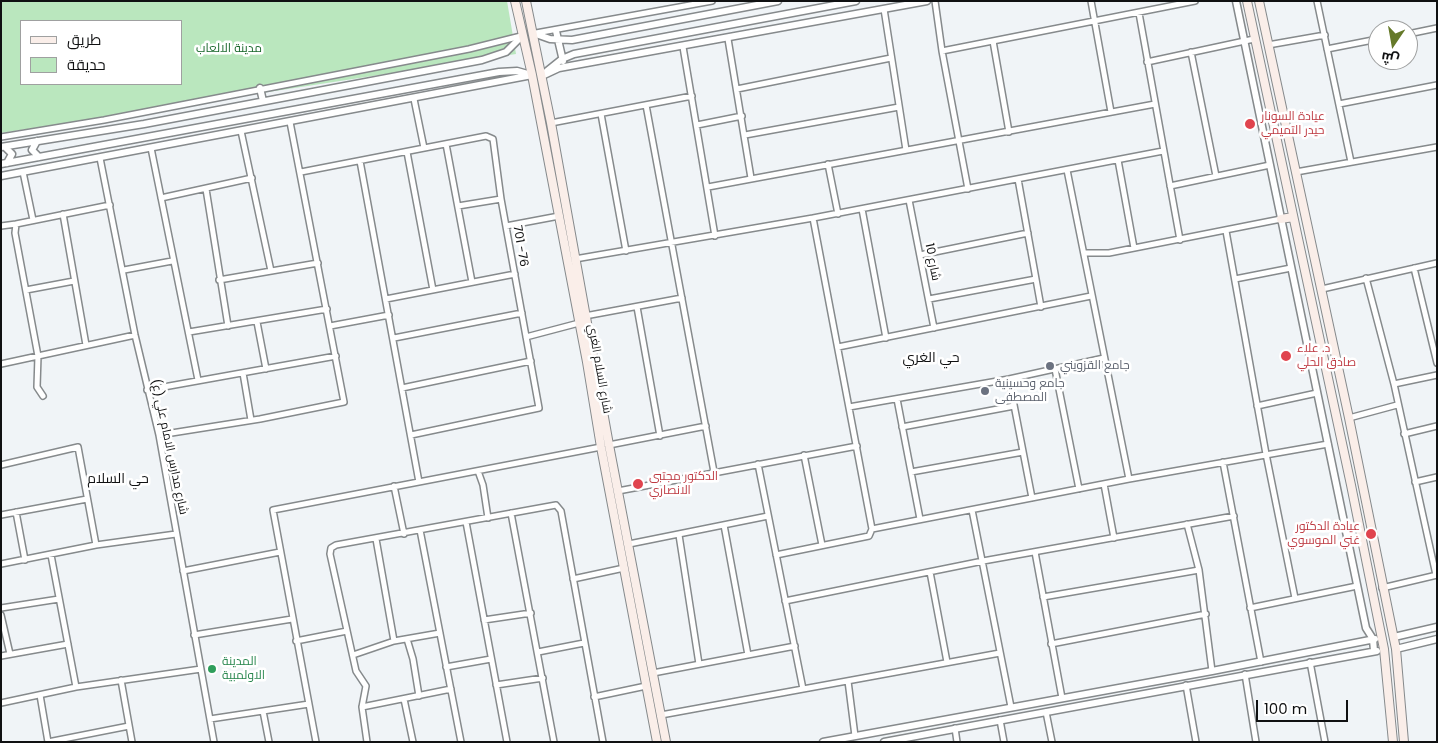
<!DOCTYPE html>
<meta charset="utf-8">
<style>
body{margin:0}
#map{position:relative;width:1438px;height:743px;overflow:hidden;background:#f0f4f7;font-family:Poppins,Cairo,sans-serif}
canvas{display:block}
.frame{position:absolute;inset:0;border:2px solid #101112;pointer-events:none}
.legend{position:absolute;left:20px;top:20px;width:162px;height:65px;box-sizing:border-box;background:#fff;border:1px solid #9fa0a0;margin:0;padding:6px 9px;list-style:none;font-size:15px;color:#101112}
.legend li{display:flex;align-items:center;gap:10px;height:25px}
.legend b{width:25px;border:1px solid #9fa0a0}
.north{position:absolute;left:1368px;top:20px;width:50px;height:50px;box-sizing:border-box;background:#fff;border:1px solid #9fa0a0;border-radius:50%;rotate:192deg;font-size:14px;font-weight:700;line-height:20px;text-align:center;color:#101112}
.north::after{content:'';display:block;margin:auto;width:18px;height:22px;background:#657929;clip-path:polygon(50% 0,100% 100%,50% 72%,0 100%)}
.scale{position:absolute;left:1256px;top:700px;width:92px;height:22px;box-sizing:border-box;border:2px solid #101112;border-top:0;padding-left:6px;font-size:15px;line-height:18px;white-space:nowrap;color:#101112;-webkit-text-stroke:4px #fff;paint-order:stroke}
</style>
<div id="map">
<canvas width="1438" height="743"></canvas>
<div class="frame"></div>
<ul class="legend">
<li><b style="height:6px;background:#faeee9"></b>طريق</li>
<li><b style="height:14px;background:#bae7be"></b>حديقة</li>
</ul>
<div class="north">ش</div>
<div class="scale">100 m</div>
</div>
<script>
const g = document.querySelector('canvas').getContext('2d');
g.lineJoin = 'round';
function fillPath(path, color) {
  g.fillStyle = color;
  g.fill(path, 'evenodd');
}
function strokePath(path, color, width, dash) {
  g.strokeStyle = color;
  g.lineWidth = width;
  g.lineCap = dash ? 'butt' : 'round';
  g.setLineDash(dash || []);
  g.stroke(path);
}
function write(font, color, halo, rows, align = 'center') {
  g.font = font + ' Poppins,Cairo,sans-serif';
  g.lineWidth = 5;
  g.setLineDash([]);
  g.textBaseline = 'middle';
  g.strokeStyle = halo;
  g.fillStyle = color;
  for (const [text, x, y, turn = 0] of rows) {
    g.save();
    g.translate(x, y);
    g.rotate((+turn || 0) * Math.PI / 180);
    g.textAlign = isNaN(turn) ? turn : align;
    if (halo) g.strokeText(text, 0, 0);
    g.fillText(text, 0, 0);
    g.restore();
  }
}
const green = new Path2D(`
 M1,1H507L516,54L1,133ZM21,21H181V84H21Z`);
const minor = new Path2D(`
 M935,1L942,51L968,189
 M1091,1L1111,112
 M1317,1L1351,162
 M884,9L906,150
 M1139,13L1180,240
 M536,33L712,1
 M1408,34L1437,28
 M728,39L751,178
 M993,41L1009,132
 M1268,45L1325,35
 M683,47L715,236
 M1327,49L1378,39
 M942,51L1195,1
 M1191,52L1216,176
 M1147,62L1254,39
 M737,89L891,58
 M414,99L424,148
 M1339,104L1437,85
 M646,105L714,472
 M601,114L626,251
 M551,123L692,96
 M697,125L742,116
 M241,131L271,271
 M745,135L899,107
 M1,137L104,120L469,49L521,36
 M446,144L472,282
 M151,148L198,380
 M407,152L433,290
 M100,158L135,335L159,435L214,742
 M1118,160L1134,248
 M360,161L419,482
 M828,164L838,214
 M1067,170L1129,479
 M23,172L33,220
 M301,172L486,136L493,139L501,199L539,408L411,435
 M1296,172L1437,147
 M1018,179L1041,307
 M1170,186L1270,165
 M708,187L1155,104
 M206,189L228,326
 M161,198L252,178
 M909,200L934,328
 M458,206L501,199
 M862,209L886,338
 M63,214L86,345
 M813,218L872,529L1129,479L1328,444
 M1,226L16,224
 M506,226L559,216
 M1226,231L1266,454L1295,598
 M1084,253H1109L1281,219
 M920,255L1028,233
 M575,259L813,218L1163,151
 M1414,268L1437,363
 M124,270L172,261
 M1366,278L1394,384L1436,575
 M1235,279L1291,268
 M219,280L318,263
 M1322,289L1437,263
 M26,290L74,281
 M386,299L515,274
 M929,299L1036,279
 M637,307L660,436
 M585,316L682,298
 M257,322L266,369
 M330,326L389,315
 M189,332L327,309
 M526,337L579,323
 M394,338L522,313
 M838,347L1091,296
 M1,364L135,335
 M1055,369L1079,489
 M243,373L251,420
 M1009,379L1032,498
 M1394,384L1437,375
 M402,388L531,361
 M147,390L336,356
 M43,396L37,387L38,356L15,233L16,224L110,205
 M897,399L920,519
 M1257,406L1317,393
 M849,407L1009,379L1104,358
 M1349,418L1397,405
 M902,427L1014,406
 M1404,434L1437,426
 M159,435L260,419L344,402L290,122
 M609,445L706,426
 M804,455L822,545
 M1223,462L1261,662
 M758,464L803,689
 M1,465L78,447L96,545
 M478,471L483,485L488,518
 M911,472L1023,452
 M1415,482L1437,477
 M1104,484L1114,538
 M394,486L404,534
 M618,491L857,446
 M972,510L1011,707
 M16,512L25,560
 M511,513L554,742
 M1,515L87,499
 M466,522L507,742
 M1187,524L1199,570L1212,671
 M724,525L748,655
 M420,530L461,742
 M679,535L699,664
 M376,539L394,641
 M629,544L768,516
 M1035,552L1062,698
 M51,555L76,687
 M776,555L869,536L872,529
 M1,564L96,545L176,534
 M183,571L280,552
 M930,572L947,662
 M573,579L624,568
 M1382,588L1437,575
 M1043,597L1199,570
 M785,601L983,561L1234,516
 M1,608L59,599
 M1250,608L1357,586
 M1,615L10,654
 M484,620L531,613
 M194,635L292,619
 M407,639L413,659L419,696
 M296,641L347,631
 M1051,644L1206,614
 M538,652L584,643
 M353,655L394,641L440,633
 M1,656L68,644
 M1310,662L1325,742
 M446,667L491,659
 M653,673L795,646
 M1245,674L1256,742
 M121,680L132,742
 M848,681L855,736
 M496,685L543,678
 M1186,685L1196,742
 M40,695L48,742
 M594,697L646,686
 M404,699L413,742
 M1,703L76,687L201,669
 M362,707L451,689
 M263,711L269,742
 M1046,712L1052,742
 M661,715L1000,653
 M210,719L309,704
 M1000,720L1004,742
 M955,728L957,742
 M48,742L129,726
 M316,742L273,510L601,447
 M367,742L362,707L366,686L356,671L330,554L331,548L336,545L556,505L561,511L603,742`);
const tertiary = new Path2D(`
 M1236,1L1366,628L1373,639L1374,651
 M556,31L563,61
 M533,33L550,39L572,40L778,1
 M547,71L562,59L574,54L856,1
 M542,76L559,68L927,1
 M260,88L263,101
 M37,141L32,150L39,157
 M1,147L144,124L482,60L506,52L522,36
 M5,147L12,154L7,163
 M1,164L499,72L517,71L531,75
 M1,176L532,75
 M1394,637L1437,627
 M1396,649L1437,639
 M823,742L1212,671L1375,639
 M884,742L1377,651`);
const secondary = new Path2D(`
 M515,1L532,75L587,362L601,447L657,742
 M526,1L551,123L609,445L666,742
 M1247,1L1351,485L1384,649L1393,742
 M1259,1L1349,418L1396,649L1404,742
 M1281,219L1293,217
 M1310,357L1323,355`);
const markers = [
 [1250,124,6,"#e0444e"],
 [1286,356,6,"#e0444e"],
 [1050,366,5,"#6b7280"],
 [985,391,5,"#6b7280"],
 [638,484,6,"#e0444e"],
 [1371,534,6,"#e0444e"],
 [212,669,5,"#2e9e5b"]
];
const parkNames = [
 ["مدينة الالعاب",229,49]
];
const healthNames = [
 ["عيادة السونار",1261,117],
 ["حيدر التميمي",1261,131],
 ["د. علاء",1297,349],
 ["صادق الحلي",1297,363],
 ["الدكتور مجتبى",649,477],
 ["الانصاري",649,491],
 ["عيادة الدكتور",1360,527,"right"],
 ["غني الموسوي",1360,541,"right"]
];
const streetNames = [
 ["701 -76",520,246,80],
 ["شارع 10",932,262,79],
 ["شارع السلام الغري",599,369,80],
 ["شارع مدارس الامام علي (ع)",169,447,78]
];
const worshipNames = [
 ["جامع القزويني",1060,366],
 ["جامع وحسينية",995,384],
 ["المصطفى",995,398]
];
const leisureNames = [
 ["المدينة",222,662],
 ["الاولمبية",222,676]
];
const neighbourhoodNames = [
 ["حي الغري",931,358],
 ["حي السلام",118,479]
];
fillPath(green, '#bae7be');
strokePath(minor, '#868a8c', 8);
strokePath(tertiary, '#868a8c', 9);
strokePath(secondary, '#868a8c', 10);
strokePath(minor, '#fff', 5);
strokePath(tertiary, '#fff', 6);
strokePath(secondary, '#faeee9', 8);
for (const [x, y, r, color] of markers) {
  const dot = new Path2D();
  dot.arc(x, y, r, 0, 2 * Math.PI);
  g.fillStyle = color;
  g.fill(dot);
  strokePath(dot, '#fff', 2);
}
write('12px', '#176629', '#fff', parkNames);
write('12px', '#be3a42', '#fff', healthNames, 'left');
write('12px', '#101112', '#fff', streetNames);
write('12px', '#5b616d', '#fff', worshipNames, 'left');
write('12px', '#27864d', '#fff', leisureNames, 'left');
write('14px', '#101112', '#fff', neighbourhoodNames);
</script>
